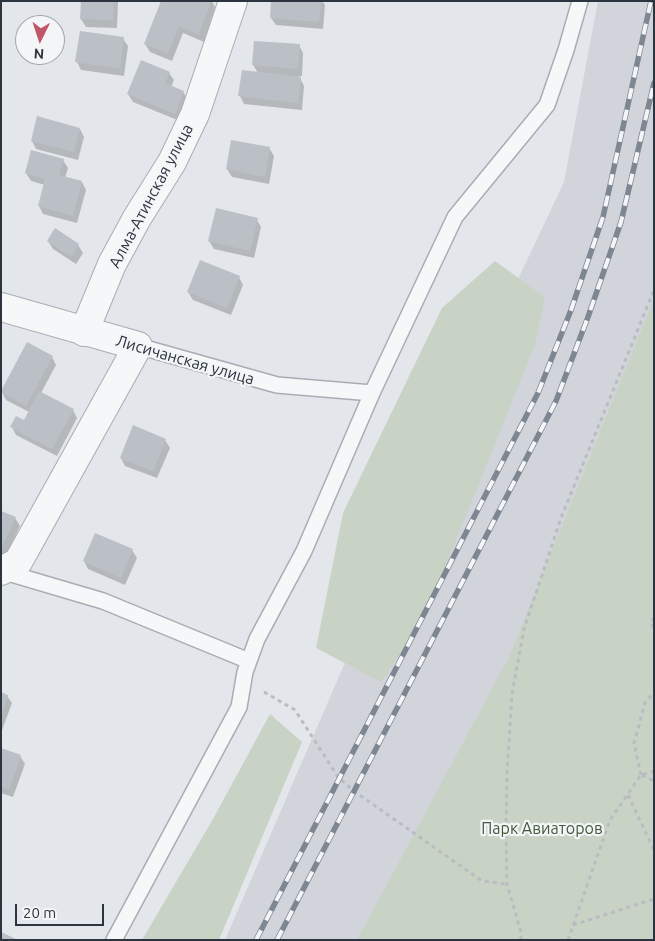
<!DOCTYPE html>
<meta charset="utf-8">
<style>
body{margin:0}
#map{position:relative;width:655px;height:941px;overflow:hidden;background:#e3e6ea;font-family:Ubuntu,sans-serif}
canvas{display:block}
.frame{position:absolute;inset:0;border:2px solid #2c3440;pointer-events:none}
.north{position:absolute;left:15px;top:15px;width:50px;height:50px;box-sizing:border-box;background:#f3f5f7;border:1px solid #a3a8ae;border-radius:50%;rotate:184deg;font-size:14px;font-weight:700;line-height:20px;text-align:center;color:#2c3440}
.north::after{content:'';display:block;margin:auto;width:18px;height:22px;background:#c1556a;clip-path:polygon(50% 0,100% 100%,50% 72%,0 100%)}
.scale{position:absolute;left:15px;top:904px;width:89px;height:22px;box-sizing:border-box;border:2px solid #2c3440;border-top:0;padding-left:6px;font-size:15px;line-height:18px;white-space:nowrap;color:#2c3440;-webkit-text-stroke:4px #f3f5f7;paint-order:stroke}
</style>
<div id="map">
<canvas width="655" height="941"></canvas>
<div class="frame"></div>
<div class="north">N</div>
<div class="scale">20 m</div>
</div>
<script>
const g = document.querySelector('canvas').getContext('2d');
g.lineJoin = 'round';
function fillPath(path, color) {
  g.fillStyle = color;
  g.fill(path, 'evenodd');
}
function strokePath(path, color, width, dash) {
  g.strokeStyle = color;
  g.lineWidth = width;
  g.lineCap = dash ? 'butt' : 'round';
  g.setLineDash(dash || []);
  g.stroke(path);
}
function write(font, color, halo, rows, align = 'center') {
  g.font = font + ' Ubuntu,sans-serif';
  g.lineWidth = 4.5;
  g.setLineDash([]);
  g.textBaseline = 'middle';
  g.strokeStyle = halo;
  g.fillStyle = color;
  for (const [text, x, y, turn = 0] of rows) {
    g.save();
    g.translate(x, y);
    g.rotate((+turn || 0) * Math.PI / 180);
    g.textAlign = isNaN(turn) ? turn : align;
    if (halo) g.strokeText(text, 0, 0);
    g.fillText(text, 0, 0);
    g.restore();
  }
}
const built = new Path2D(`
 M598,1H654V509L407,940H225L433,459L564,182Z`);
const green = new Path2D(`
 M495,261L545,297L535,345L424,619L381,682L316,648L343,513L442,308Z
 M654,298V940H357L509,657Z
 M270,714L302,742L219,940H142L213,819Z`);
const shadow = new Path2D(`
 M82,1H118L117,28L86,27L81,19Z
 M162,1H212L215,7L204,42L183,33L172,61L150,52L145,44Z
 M273,1H322L325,5L323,29L276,25L271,18Z
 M123,39L128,46L124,76L81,70L77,62Z
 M299,45L303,53L302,76H299L304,86L302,110L244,104L240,96L258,73L253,65Z
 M169,73L174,80L171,87L183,92L188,100L180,121L133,102L128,94Z
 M80,129L84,137L78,160L36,149L32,141Z
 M269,148L274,156L269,184L232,177L227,169Z
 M63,160L68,168L65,178L82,182L86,190L77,223L43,214L39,206L45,185L31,181L26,173Z
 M257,220L261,227L254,258L214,249L209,241Z
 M48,241L78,245L83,253L76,264L53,249Z
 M239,277L243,285L231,315L193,300L188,292Z
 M52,357L56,365L41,393L73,410L77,418L57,456L16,435L12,427L24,422L29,412L6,400L2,392Z
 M165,440L170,448L157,478L125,466L121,458Z
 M1,512L15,518L20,526L5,557L1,555Z
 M132,550L137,558L125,585L88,569L84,561Z
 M1,693L7,696L12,703L1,733Z
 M1,749L20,756L25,764L13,797L1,793Z`);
const building = new Path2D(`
 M81,1H114L113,20L80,19Z
 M161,1H211L199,35L179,26L168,53L144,44Z
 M271,1H321L319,22L270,18Z
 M80,31L124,37L120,69L75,62Z
 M254,41L300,44L298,69L252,65Z
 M141,60L170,72L165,83L184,91L175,114L127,94Z
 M242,70L301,77L298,103L238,96Z
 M37,116L80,128L74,152L31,141Z
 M231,140L270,147L265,177L226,169Z
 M31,150L64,159L59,175L82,181L73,216L38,206L45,179L25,173Z
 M216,208L258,218L250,251L208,241Z
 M55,228L79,244L71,257L47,241Z
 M200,260L240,276L227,308L187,292Z
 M27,342L53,356L26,406L1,392V391Z
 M39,391L74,409L52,449L10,427L16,416L24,420Z
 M133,425L166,439L153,471L120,458Z
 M1,511L16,517L1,549Z
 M95,533L133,549L121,578L83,561Z
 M1,692L8,695L2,713H1Z
 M1,748L21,755L9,790L1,787Z
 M1,932L18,940H1Z`);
const path = new Path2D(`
 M654,618L650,622L654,629
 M264,692L295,710L338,777L354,791L482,881L507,884
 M641,775L634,743L645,703L654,692
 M642,775L654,781
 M628,795L654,850
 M573,925L654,899
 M521,940L520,929L507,884L506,829L507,774L512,694L524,629L561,518L654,290
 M568,940L610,820L641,775L654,771`);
const service = new Path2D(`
 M138,346L277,385L372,393
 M1,571L103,601L249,661
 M114,940L239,707L245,672L257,639L304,551L372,393L455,217L547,105L566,50L580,1`);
const minor = new Path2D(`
 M1,307L138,346L18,562L1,571
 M84,332L112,264L137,218L172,162L195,114L233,1`);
const rail = new Path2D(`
 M256,940L538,393L571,310L603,217L651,1
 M277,940L556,401L588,317L621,222L654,83`);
const streetNames = [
 ["Алма-Атинская улица",151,196,-62],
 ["Лисичанская улица",185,360,16]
];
const parkNames = [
 ["Парк Авиаторов",542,829]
];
fillPath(built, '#d1d5db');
fillPath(green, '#c9d3c5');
fillPath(shadow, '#0003');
fillPath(building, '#bbbfc6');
strokePath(service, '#a8adb4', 18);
strokePath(minor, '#a8adb4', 30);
strokePath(path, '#b9bcc1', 3, [4, 4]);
strokePath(service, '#f5f7f8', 15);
strokePath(minor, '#f5f7f8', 28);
strokePath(rail, '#7e8692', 5.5);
strokePath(rail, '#f3f5f7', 4, [11]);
write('16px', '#2c3440', '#f3f5f7', streetNames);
write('16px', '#425b3b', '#f3f5f7', parkNames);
</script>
